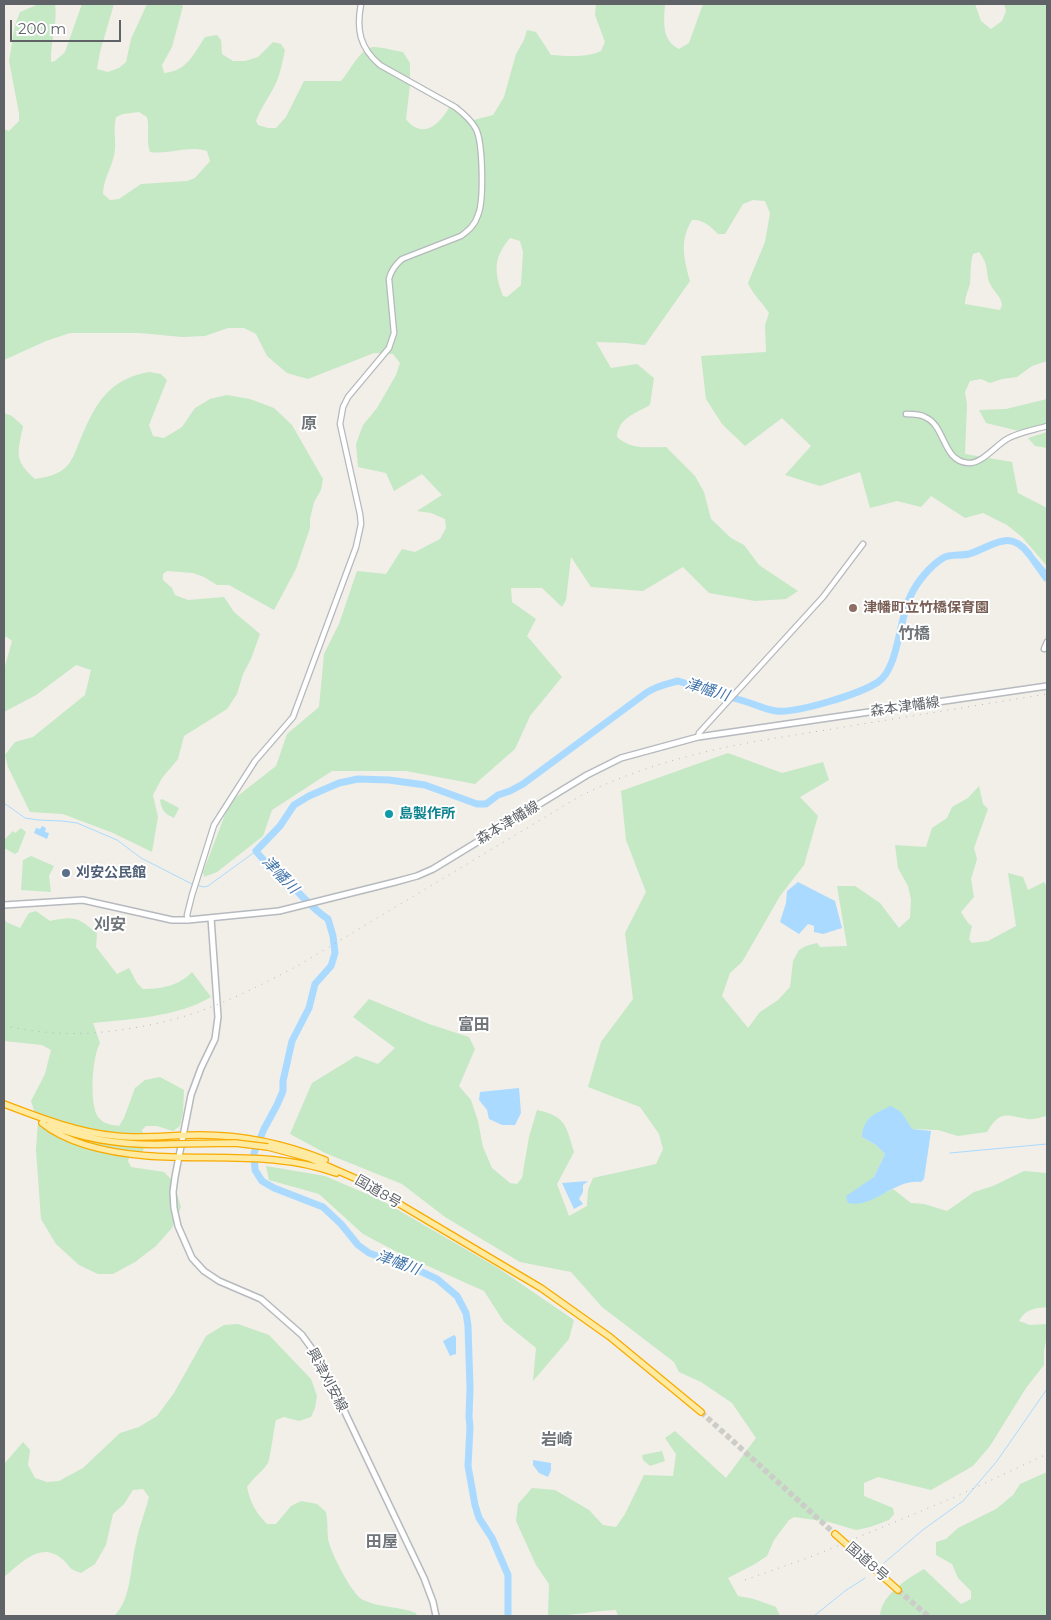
<!DOCTYPE html>
<meta charset="utf-8">
<style>
body{margin:0}
#map{position:relative;width:1051px;height:1620px;overflow:hidden;background:#f1efe8;font-family:Montserrat,sans-serif}
canvas{display:block}
.frame{position:absolute;inset:0;border:5px solid #5f6368;pointer-events:none}
.scale{position:absolute;left:10px;top:20px;width:111px;height:22px;box-sizing:border-box;border:2px solid #5f6368;border-top:0;padding-left:6px;font-size:15px;line-height:18px;white-space:nowrap;color:#5f6368;-webkit-text-stroke:4px #fff;paint-order:stroke}
</style>
<div id="map">
<canvas width="1051" height="1620"></canvas>
<div class="frame"></div>
<div class="scale">200 m</div>
</div>
<script>
const g = document.querySelector('canvas').getContext('2d');
g.lineJoin = 'round';
function fillPath(path, color) {
  g.fillStyle = color;
  g.fill(path, 'evenodd');
}
function strokePath(path, color, width, dash) {
  g.strokeStyle = color;
  g.lineWidth = width;
  g.lineCap = dash ? 'butt' : 'round';
  g.setLineDash(dash || []);
  g.stroke(path);
}
function write(font, color, halo, rows, align = 'center') {
  g.font = font + ' Montserrat,"Noto Sans JP",sans-serif';
  g.lineWidth = 4;
  g.setLineDash([]);
  g.textBaseline = 'middle';
  g.strokeStyle = halo;
  g.fillStyle = color;
  for (const [text, x, y, turn = 0] of rows) {
    g.save();
    g.translate(x, y);
    g.rotate((+turn || 0) * Math.PI / 180);
    g.textAlign = isNaN(turn) ? turn : align;
    if (halo) g.strokeText(text, 0, 0);
    g.fillText(text, 0, 0);
    g.restore();
  }
}
const green = new Path2D(`
 M39,4H55C58,23 50,42 51,62L55,61L65,52L82,4H114L100,52L97,69L108,72L119,68L126,62L131,39L147,4H180L183,6L172,47L162,65L164,73C187,71 193,55 205,37L217,35L221,40L222,54L233,61H245L258,57L273,42L281,44L285,50C282,63 280,77 273,89C267,100 261,108 256,121L258,125L268,128H276L286,117L304,81H341C350,71 361,47 374,47C383,47 394,51 403,52L410,63V85L406,119C408,122 412,126 415,127C432,136 445,115 452,103L459,105L470,121L493,115L504,97L516,54L524,40L527,30L536,32L551,55C566,56 587,58 601,51L605,42L595,15L596,4H665C664,21 661,40 679,49L689,43L703,4H975L981,21L991,29L1002,21L1006,11L1004,4H1047V361L1032,366L1017,377L1002,379L990,383L981,379L970,381L965,392L967,405L965,454L1012,462L1018,493L1047,508V566L1022,537L1007,525L983,513L965,518L931,496L921,507L897,501L870,508L860,472L820,486L785,475L811,446L782,418L745,446L722,424L706,399L701,356L766,352L765,325L769,313C762,302 753,295 748,283L765,242L770,213L765,201L753,200L743,204L725,234H718C710,226 703,219 692,220C679,241 684,259 690,281L645,345L626,343L596,342L611,368L637,364L654,378L650,405C636,413 618,418 617,437C631,450 648,447 666,447L695,476L704,492L711,519L731,538L744,545L759,565L798,591L786,599L755,601L709,593L683,567L643,591L591,587L571,557L566,600L562,607L542,588H511L512,602L536,619L527,636L562,677L530,716L515,749L475,784L406,771H332L272,810L263,836L217,872L204,877L203,872L230,802L276,766L287,734L319,707L324,654L339,624L357,571L386,574L402,549L415,552L440,539L446,528L445,519L431,513L417,511L442,495L422,474L394,491L386,473L358,467L356,444L363,425L377,408L396,375L400,363L393,354L374,353L308,379L287,373L267,356L256,334L244,328H228L205,336L182,337L140,333H70L46,341L4,360V129L9,131L19,121V113L9,61L15,25L20,12ZM139,112L147,117C150,129 146,141 150,152C169,155 188,145 207,151L210,161L195,178L187,181L141,184L119,199L110,200L103,194C103,178 114,165 115,149C116,137 113,131 116,117L123,114ZM510,238L520,241L523,252L521,285L507,297L503,296C494,272 493,258 510,238ZM979,252C990,266 985,272 990,284C994,292 1001,296 1002,305L1000,310L965,304C965,297 968,291 970,284C971,274 970,264 973,254Z
 M149,372L161,374L167,380L149,425L153,436L164,438L182,427L195,408L210,399L227,395L250,399L274,408L292,425L323,479L321,490L314,502L310,519V528L296,569L274,610L229,585H217L204,577L193,573L167,571L163,574V580L172,588L175,595L188,600L224,597L234,612L260,634L251,659L243,674L237,694L227,709L184,736L178,759L162,778L153,795L158,817L152,852L113,833L63,814L30,812L8,767L5,755L15,742L33,737L85,695L91,670L76,665L36,695L4,712V670L12,641L7,637H4V413L12,416L23,426C18,452 13,460 35,479C46,477 59,475 67,466C73,460 77,447 81,438C95,404 109,379 149,372Z
 M1047,399V423L1023,432L986,423L979,410L1006,409Z
 M1047,432V448L1035,446L1028,438Z
 M728,753L782,773L823,762L829,780L800,797L818,816L804,865L780,896L742,962L730,973L722,996L748,1028L760,1012L778,1000L790,987L793,961L799,950L806,946L817,943L820,947L847,946L837,886H855L880,903L899,928L910,918L911,900L908,886L898,868L895,845L926,847L932,828L947,818L952,807L968,798L979,786L983,804L988,809L974,848L977,859L971,879L974,897L961,912L968,923L972,926L969,939L972,943L988,941L1016,926L1008,873L1023,877L1028,890L1044,882L1047,887V1116C1041,1117 1034,1120 1028,1119C1006,1116 1001,1109 987,1132L958,1136L938,1130L912,1129L862,1137L876,1145L885,1154L874,1177L846,1197L887,1192L893,1189L911,1203L924,1204L947,1211L974,1192L993,1186L1024,1171L1047,1173V1307C1035,1308 1025,1309 1019,1321L1030,1325L1047,1324V1336L1044,1350V1365L1026,1388L990,1446L973,1466L931,1490L878,1477L864,1483V1496L893,1508L894,1514L889,1520L870,1527L856,1530L829,1522L794,1517L789,1520L774,1540L767,1556L755,1564L728,1578L738,1596L754,1599L776,1607L780,1616H618L616,1610C593,1611 571,1616 548,1616L549,1584L536,1565L516,1521L518,1504L532,1488L555,1490L589,1510L603,1525L616,1527L625,1514L644,1475L673,1476L676,1454L665,1438L675,1431L726,1478L756,1438L732,1403L701,1382L679,1372L674,1362L602,1307L571,1272L520,1262L445,1217L402,1184L325,1153L290,1134L312,1083L356,1056L378,1064L395,1048L353,1017L369,999L429,1024L469,1037L475,1049L459,1086L471,1100L478,1121L483,1147L492,1168L510,1183L517,1184L522,1178L529,1137L537,1110C566,1116 566,1126 574,1152L557,1184L569,1216L587,1206L588,1190L593,1178L656,1164L663,1149L659,1134L640,1107L588,1087L601,1042L633,999L625,933L646,892L626,840L621,791Z
 M162,799L179,808L174,818C164,813 162,811 160,800Z
 M21,828L26,832L18,852L15,854L4,848V840L13,831L15,833Z
 M31,856L54,866L49,876L51,892L21,890L23,860Z
 M36,911L50,921C76,916 76,917 97,933L96,947L117,974L129,968L137,983L143,989C161,989 179,986 192,972L211,997C177,1017 132,1019 93,1023L100,1043C92,1057 89,1103 98,1117C103,1124 112,1125 119,1126L124,1118L135,1088L145,1080L160,1077L184,1090L183,1113L180,1126L173,1131L157,1126H146L142,1130L145,1141L143,1151H131L128,1161L131,1167L164,1172L173,1181L181,1207L172,1228L156,1246L135,1262L113,1274H98L79,1265L56,1244L41,1219L36,1150L38,1122L31,1101L45,1074L51,1050L42,1045L4,1041V915L6,922L20,928L29,913Z
 M266,1166L325,1176L381,1200L498,1268L574,1320L569,1339L533,1381L536,1348L504,1322L484,1291L401,1254L363,1234L319,1194L269,1180Z
 M238,1324L269,1335L311,1379L317,1396L315,1408L311,1417L299,1421L284,1417L276,1420C274,1427 270,1460 268,1463C262,1472 253,1478 247,1487C250,1502 256,1513 267,1524H276L291,1506L301,1501L317,1504L326,1512C328,1521 327,1530 328,1539C330,1551 352,1595 363,1600C380,1608 399,1606 416,1613L417,1616H114C132,1599 130,1566 136,1543C139,1527 145,1513 149,1497L143,1489L133,1490L124,1504L113,1514L106,1545L95,1564L81,1573C66,1568 72,1567 62,1559C41,1540 20,1564 4,1577V1464L23,1442L30,1450L28,1465L35,1478L47,1482L59,1481L83,1468L120,1433L139,1427L157,1416L174,1393L206,1336L224,1325Z
 M662,1451L665,1461L650,1466L643,1460L642,1455Z
 M1047,1472V1616H880C881,1595 907,1579 924,1569L961,1604L971,1599V1591L958,1578L952,1564L936,1555V1542L946,1539L958,1528L996,1509L1013,1495L1020,1484Z`);
const water = new Path2D(`
 M1027,547L1047,571V582L1044,581L1022,550Z
 M42,826L46,828L45,832L49,833L47,839L34,833L36,828L40,829Z
 M798,882L835,901L842,928L823,934L814,932V926L808,924L799,934L780,922L786,903L787,891Z
 M519,1088L521,1113L515,1125H502L489,1119L487,1110L479,1100L480,1092Z
 M891,1106L901,1112L912,1129L931,1131L924,1179L921,1182C895,1178 873,1209 848,1203L846,1196L874,1177L885,1154L876,1145L862,1137C863,1118 875,1113 891,1106Z
 M588,1181L583,1185V1192L579,1199L583,1204L574,1209L562,1183Z
 M454,1335L456,1337V1354L450,1356L443,1341Z
 M533,1460L551,1463V1470L548,1477L539,1473L533,1465Z`);
const stream = new Path2D(`
 M4,803L25,818L38,820L62,821L77,823L117,840L141,858L192,884
 M196,885L204,887L208,886L256,851
 M950,1153L1047,1144
 M884,1563L924,1529L963,1501L997,1461L1047,1389
 M814,1616L845,1591L865,1578`);
const river = new Path2D(`
 M508,1616V1575L492,1538L479,1518L475,1505L468,1466L470,1427L469,1417L470,1388L468,1326L466,1313L457,1296L437,1279L422,1272L369,1253L358,1245L341,1224L323,1207L274,1188L262,1181L255,1170L254,1153L264,1129L277,1105L283,1091V1081L292,1041L309,1008L315,984L331,966L335,953L333,936L328,919C311,908 301,894 287,881C275,871 265,863 256,851L280,826L294,805L309,796L339,783L358,779L389,780L425,785L477,804H486L498,795L510,791L523,784L646,693C656,686 667,684 678,681C701,688 724,695 747,702C756,705 767,710 776,711C798,713 860,694 878,682C899,668 899,617 911,595C917,582 930,566 943,558C950,554 961,556 969,554C994,546 1009,528 1029,554`);
const trunkTunnel = new Path2D(`
 M701,1412L835,1534
 M898,1590L928,1616`);
const tertiary = new Path2D(`
 M906,414C913,414 920,414 925,417C946,426 942,461 968,463C982,464 995,446 1007,439C1019,432 1034,430 1047,426
 M1044,649L1047,642
 M698,737L699,733L823,597L863,544
 M188,920L187,915L192,895L214,825L255,761L293,717L356,547L361,524L360,514L340,424L343,407L348,397L389,348L394,333L389,279C391,270 395,265 402,259L461,236C469,230 475,225 478,215C484,201 483,143 476,129C471,120 463,113 455,107L380,65C360,48 356,30 361,4`);
const secondary = new Path2D(`
 M4,905L83,900L172,920H188L279,911L395,882L417,876L433,869L587,775L621,758L698,737L1047,686
 M211,918L218,1017L215,1039L201,1068L191,1095L175,1177L173,1192L174,1208L178,1226L192,1258L204,1271L219,1281L261,1299L302,1335L320,1360L424,1578L433,1602L436,1616`);
const trunk = new Path2D(`
 M4,1104C41,1118 76,1132 116,1136C144,1139 172,1135 200,1135C244,1135 285,1144 325,1160
 M42,1123C55,1134 70,1140 86,1145C168,1170 257,1144 336,1173
 M49,1125C88,1141 130,1146 173,1144
 M268,1147L309,1158L359,1180L541,1288L610,1337L701,1412
 M835,1534L898,1590`);
const rail = new Path2D(`
 M4,1026C21,1029 39,1032 57,1033C102,1036 164,1025 206,1009C238,997 269,981 299,965L582,795C637,768 697,752 758,741L1047,694
 M745,1580L813,1556L955,1497L1047,1454`);
const trunkBridge = new Path2D(`
 M173,1144L235,1143L268,1147`);
const markers = [
 [853,608,5,"#8d6e63"],
 [389,814,5,"#0f9aa8"],
 [66,873,5,"#5c6f8a"]
];
const educationNames = [
 ["津幡町立竹橋保育園",863,608]
];
const streetNames = [
 ["森本津幡線",905,707,-8],
 ["森本津幡線",508,823,-31],
 ["国道8号",378,1192,30],
 ["興津刈安線",327,1380,62],
 ["国道8号",867,1562,41]
];
const cultureNames = [
 ["島製作所",399,814]
];
const serviceNames = [
 ["刈安公民館",76,873]
];
const waterNames = [
 ["津幡川",707,690,17],
 ["津幡川",280,875,46],
 ["津幡川",398,1263,20]
];
const quarterNames = [
 ["原",309,424],
 ["竹橋",914,634],
 ["刈安",110,925],
 ["富田",474,1025],
 ["岩崎",557,1440],
 ["田屋",382,1542]
];
fillPath(green, '#c5e8c5');
fillPath(water, '#aadaff');
strokePath(stream, '#aadaff', 1);
strokePath(river, '#aadaff', 7);
strokePath(trunkTunnel, '#ccccc8', 5.5, [5.5, 3]);
strokePath(tertiary, '#b5b8bc', 7);
strokePath(secondary, '#b6babf', 8);
strokePath(trunk, '#f9ab00', 8);
strokePath(tertiary, '#fff', 4.5);
strokePath(secondary, '#fff', 5);
strokePath(trunk, '#feeaa1', 5.5);
strokePath(rail, '#b6b7b8', 1, [1, 6]);
strokePath(trunkBridge, '#f9ab00', 8, []);
strokePath(trunkBridge, '#feeaa1', 5.5);
for (const [x, y, r, color] of markers) {
  const dot = new Path2D();
  dot.arc(x, y, r, 0, 2 * Math.PI);
  g.fillStyle = color;
  g.fill(dot);
  strokePath(dot, '#fff', 2);
}
write('bold 14px', '#785e54', '#fff', educationNames, 'left');
write('14px', '#5f6368', '#fff', streetNames);
write('bold 14px', '#0d838f', '#fff', cultureNames, 'left');
write('bold 14px', '#4e5e75', '#fff', serviceNames, 'left');
write('italic 15px', '#4174aa', '#fff', waterNames);
write('bold 16px', '#70757a', '#fff', quarterNames);
</script>
